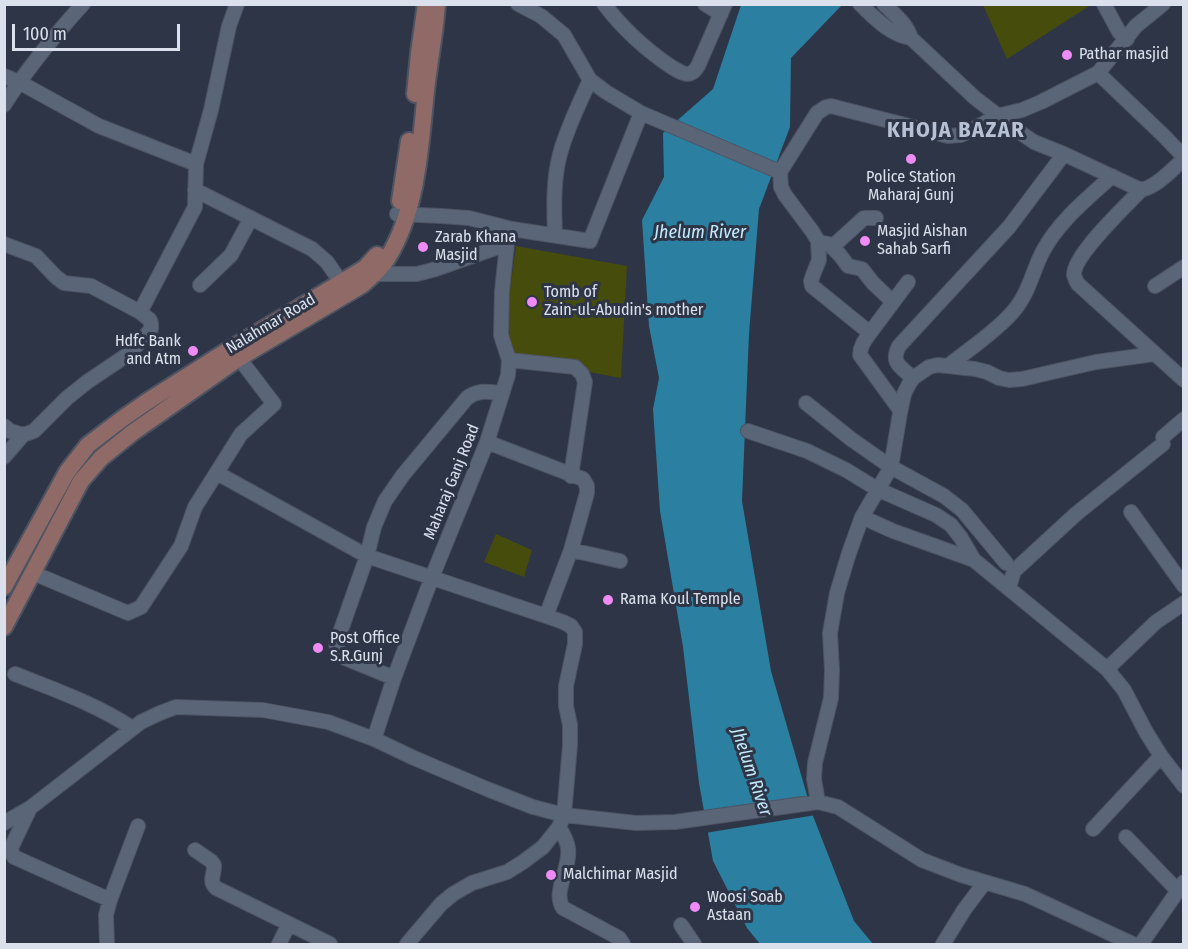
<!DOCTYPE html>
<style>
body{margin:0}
#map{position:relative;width:1188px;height:949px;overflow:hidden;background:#2d3546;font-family:"Fira Sans Condensed",sans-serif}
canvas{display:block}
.frame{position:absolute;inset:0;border:6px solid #dbe1ec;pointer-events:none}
.scale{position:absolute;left:12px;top:24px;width:168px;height:27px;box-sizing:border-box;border:3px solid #dbe1ec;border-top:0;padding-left:8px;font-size:18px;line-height:21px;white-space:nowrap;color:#dbe1ec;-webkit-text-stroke:4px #2d3546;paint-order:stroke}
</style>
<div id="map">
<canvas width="1188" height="949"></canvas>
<div class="frame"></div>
<div class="scale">100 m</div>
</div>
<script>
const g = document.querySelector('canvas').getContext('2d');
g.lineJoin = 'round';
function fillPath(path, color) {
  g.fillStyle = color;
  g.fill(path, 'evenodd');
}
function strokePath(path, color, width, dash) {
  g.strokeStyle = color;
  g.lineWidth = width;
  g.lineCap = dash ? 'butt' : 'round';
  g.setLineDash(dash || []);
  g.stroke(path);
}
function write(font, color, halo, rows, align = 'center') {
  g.font = font + ' "Fira Sans Condensed",sans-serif';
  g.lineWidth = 6;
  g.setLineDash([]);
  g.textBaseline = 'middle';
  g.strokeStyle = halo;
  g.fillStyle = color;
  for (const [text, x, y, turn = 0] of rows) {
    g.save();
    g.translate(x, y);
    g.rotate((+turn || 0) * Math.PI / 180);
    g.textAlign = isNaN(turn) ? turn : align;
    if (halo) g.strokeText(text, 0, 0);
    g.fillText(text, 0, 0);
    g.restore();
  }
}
const green = new Path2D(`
 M983,5H1091L1007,59Z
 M516,246L627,266L621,378L589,372L576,365L510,356L504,334Z
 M496,534L532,550L524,577L484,562Z`);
const water = new Path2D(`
 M741,5H842L791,58L790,127L759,209L749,334L742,501L771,671L813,816L854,921L873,944H760L747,928L713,861L699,783L683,647L660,511L653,409L659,378L649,326L642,220L664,177L663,133L713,89Z`);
const pier = new Path2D(`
 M811,796L816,815L705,833L702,814Z`);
const minor = new Path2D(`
 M518,4L541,16L564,35L590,80L606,92L641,113L780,172
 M604,4C623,29 645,49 670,66C675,69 682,74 687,74C693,74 695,70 698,66L725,4
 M705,4L721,14
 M860,4C875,18 890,35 911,38L975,98L1018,131L1034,142L1064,154L1141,190C1158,186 1171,170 1184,159
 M884,4C895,15 906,23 911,38
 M1104,4L1119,32L1127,39
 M1098,73L1164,136L1184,157
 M4,76L19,82L99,126L196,164
 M4,105C27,69 54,36 83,4
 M195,190L312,249L327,262L347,291
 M1141,190C1127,205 1073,255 1074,275C1075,279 1076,281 1078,284L1184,380
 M397,214L441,216L469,218L512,229L590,241L641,113
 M555,235C554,208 553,180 560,154C567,128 579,104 590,80
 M818,242L829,244L840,255L848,266L862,269L873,283L893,302
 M4,244L36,256L56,277L64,283L91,286L140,312L150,320L151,324V329L143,339L127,355L87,382L67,398L34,431L23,435L4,457
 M832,247L864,218H876
 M374,274H417L436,269L507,244
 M200,285L231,255L251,218
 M1155,286L1184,267
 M140,312L195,207L196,164L211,110L229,26L237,4
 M870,333L908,282
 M509,360L575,367L582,374L585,382L571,476
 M948,366C968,350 991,335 1009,316C1029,296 1031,274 1043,251C1059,221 1087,199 1112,176
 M913,378C901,367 890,363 899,346L1009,227L1064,154
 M806,403L851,439L891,467L944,496L962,510L1006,563
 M900,410L860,355C860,346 865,340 870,333L812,286L811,281L813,275L819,260L818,241L812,231L785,195L781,187L780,172L817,113L826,107L831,106L948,136L961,135L970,131L997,116L1022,110L1041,102L1098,73L1136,26L1163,4
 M4,426L10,431L23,435
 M748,431L807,451L846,470L877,489L936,515L951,525L961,538L974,560
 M1163,437L1184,419
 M217,473L367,556L546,616L571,550L587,493V486L583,479L487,442
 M1131,512L1184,586
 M862,517L893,531L974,560L1107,669L1124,690L1146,732L1161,756L1184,786
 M571,550L620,561
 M33,573L128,613L141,607L181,546L195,507L241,434L274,404L239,358
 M1009,587L1014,571L1076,514L1163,444
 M1107,669L1156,622L1184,603
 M15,674C55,690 96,704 132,728
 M394,678L345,658L338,650L336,644L367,556L374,527L385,501L403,475L467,398C478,389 489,392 502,393
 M374,739L394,678L432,577L487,442L508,375L509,360L501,335L502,291L507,244L512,229
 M818,802L814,779L815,763L831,698L832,670L830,633L837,593L849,553L862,517L891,467L900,413L904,394L909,384L913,378L929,367L938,365L975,369L987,372L999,378L1009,380L1022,379L1096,362L1154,354
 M30,808L11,848L12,853L14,857L110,900
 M4,823L30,808L141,722L160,713L176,707L263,710L328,722L374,739L414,758L487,789L533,807L564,815L636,823L675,822L818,802L838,807L922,860L961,875L1025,894L1133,944
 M559,827C563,834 567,840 568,848C571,867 552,893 563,908L619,938L623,944
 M1093,829L1161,756
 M1126,837L1178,891
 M195,850L211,861L214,865C215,874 208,881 216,888L330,944
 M681,925L694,944
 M107,944L106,915L110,900L138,826
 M279,944L289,924
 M407,944L441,904L453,894L472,883L507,872L523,862L543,847L559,827L564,815L570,745V725L566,706V686L575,644V632L571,626L563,622L546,616
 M943,944L964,910L985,882
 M1141,944L1184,882`);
const major = new Path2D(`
 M415,94L419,53L426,4
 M400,201L409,141
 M4,587L67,472L88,445L122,419L148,401L230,349L365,268L377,255
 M4,627L81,481L101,458L132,433L239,358L362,285C371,277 381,269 387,259C418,209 420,147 426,91C429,62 435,34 437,4`);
const markers = [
 [1067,55,6,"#ef8bf7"],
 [911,159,6,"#ef8bf7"],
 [865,241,6,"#ef8bf7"],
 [423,247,6,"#ef8bf7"],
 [532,302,6,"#ef8bf7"],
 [193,351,6,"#ef8bf7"],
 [608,600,6,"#ef8bf7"],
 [318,648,6,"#ef8bf7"],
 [551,875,6,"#ef8bf7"],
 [695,907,6,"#ef8bf7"]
];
const poiNames = [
 ["Pathar masjid",1079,55],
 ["Police Station",911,178,"center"],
 ["Maharaj Gunj",911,196,"center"],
 ["Masjid Aishan",877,232],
 ["Sahab Sarfi",877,250],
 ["Zarab Khana",435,238],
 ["Masjid",435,256],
 ["Tomb of",544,293],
 ["Zain-ul-Abudin's mother",544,311],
 ["Hdfc Bank",181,342,"right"],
 ["and Atm",181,360,"right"],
 ["Rama Koul Temple",620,600],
 ["Post Office",330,639],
 ["S.R.Gunj",330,657],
 ["Malchimar Masjid",563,875],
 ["Woosi Soab",707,898],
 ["Astaan",707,916]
];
const streetNames = [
 ["Nalahmar Road",271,324,-31],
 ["Maharaj Ganj Road",452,482,-68]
];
const waterNames = [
 ["Jhelum River",700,233],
 ["Jhelum River",751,772,71]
];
const districtNames = [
 ["KHOJA BAZAR",956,131]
];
fillPath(green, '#454c0c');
fillPath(water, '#2b7fa0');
fillPath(pier, '#2d3546');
strokePath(minor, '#4c5362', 16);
strokePath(major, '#4c5362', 20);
strokePath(minor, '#5b6578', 14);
strokePath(major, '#8f6a67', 16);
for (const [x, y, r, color] of markers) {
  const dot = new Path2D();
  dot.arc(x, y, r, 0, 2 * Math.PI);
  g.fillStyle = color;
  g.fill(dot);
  strokePath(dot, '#2d3546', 2);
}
write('16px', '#dbe1ec', '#2d3546', poiNames, 'left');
write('16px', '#dbe1ec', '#2d3546', streetNames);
write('italic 18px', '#c2eafd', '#2d3546', waterNames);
g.letterSpacing = '1.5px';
write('bold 22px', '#b6c1d6', '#2d3546', districtNames);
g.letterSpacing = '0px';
</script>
